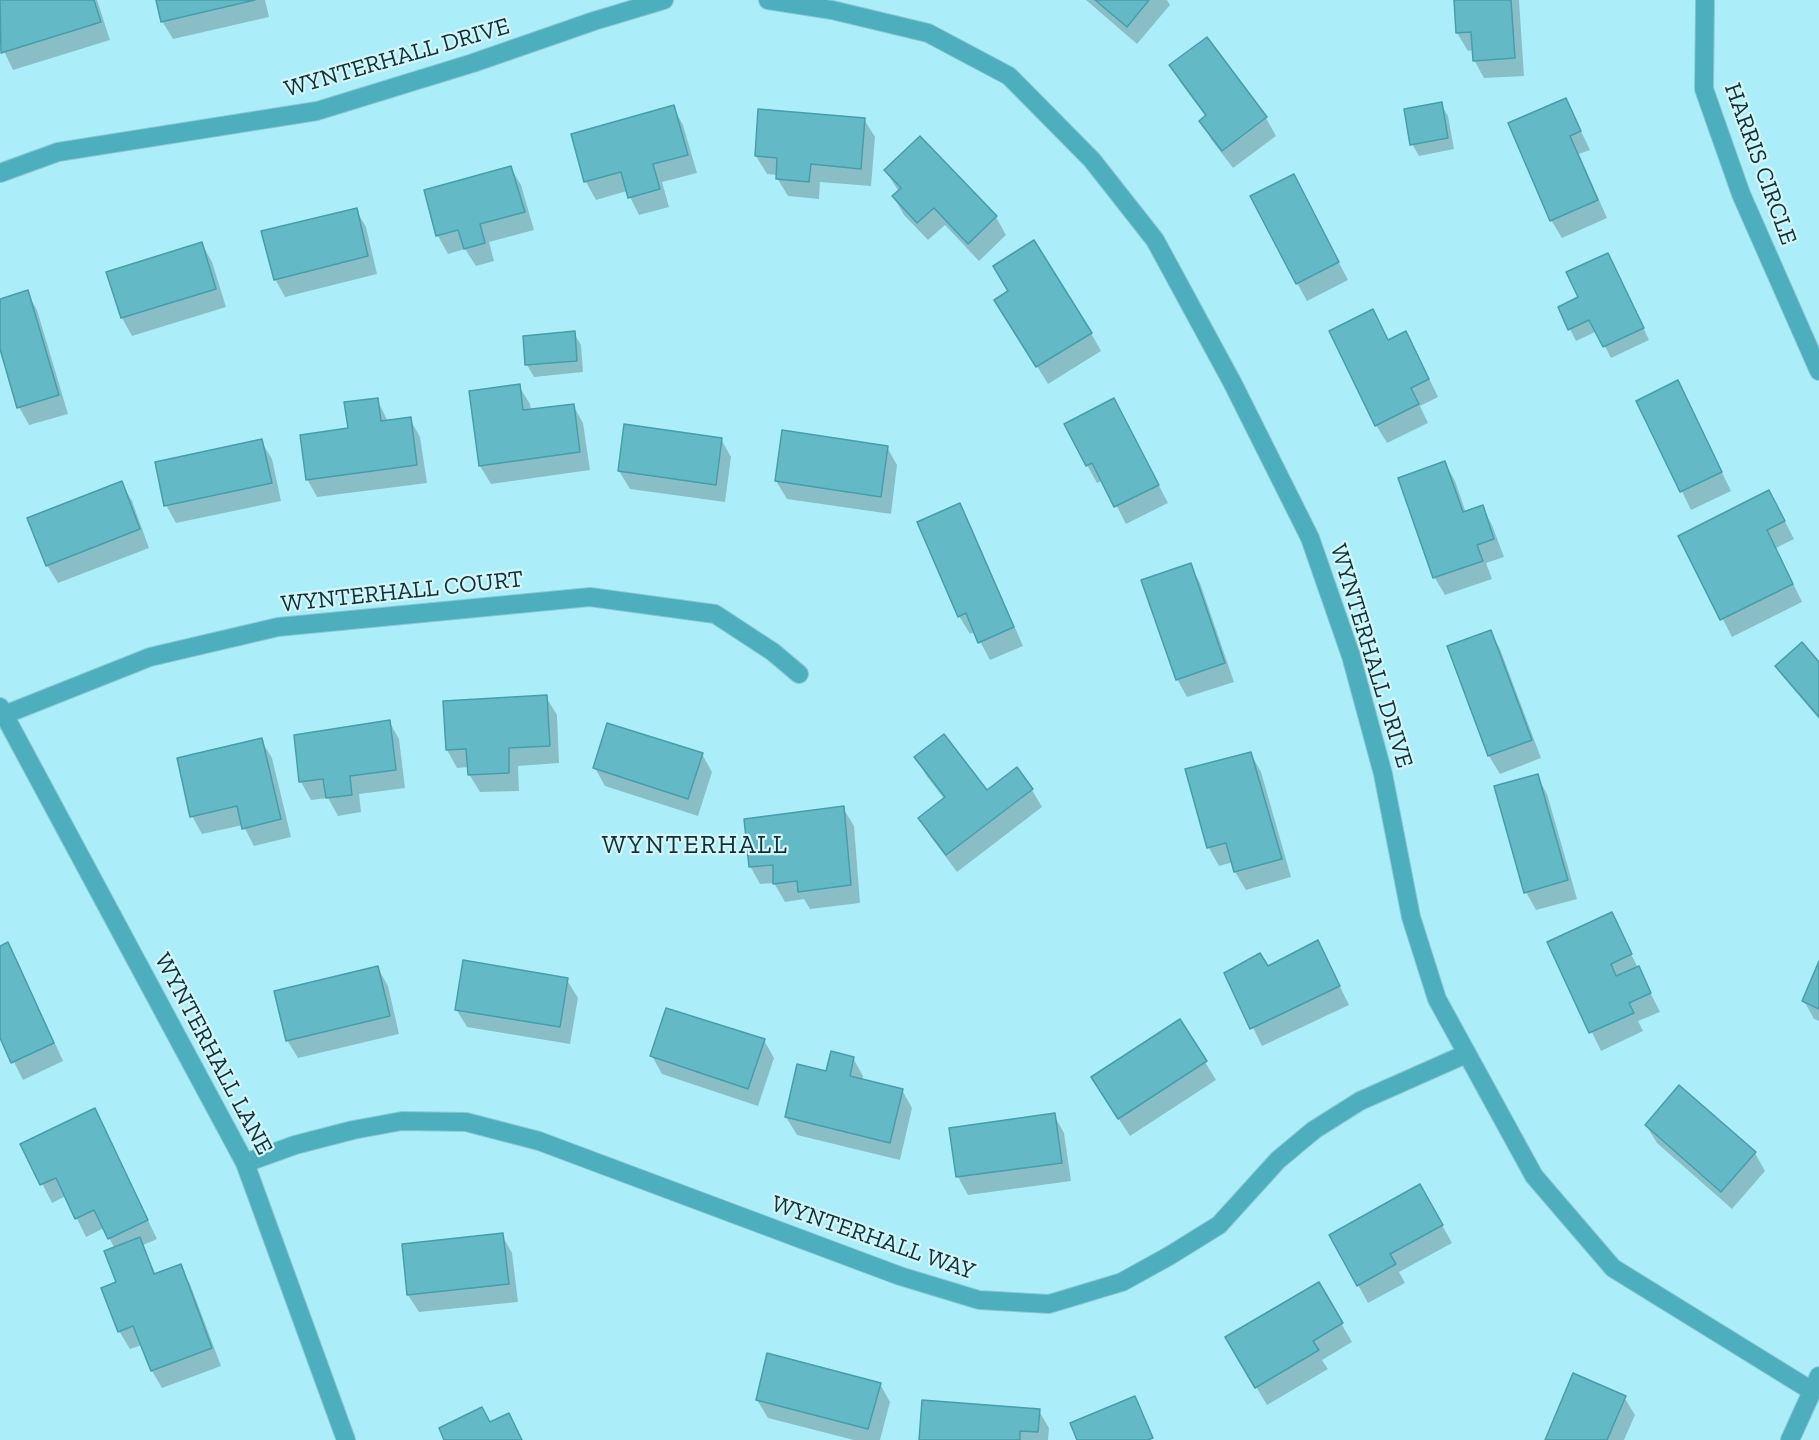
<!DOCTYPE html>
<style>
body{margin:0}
canvas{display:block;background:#abeef9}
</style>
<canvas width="1819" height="1440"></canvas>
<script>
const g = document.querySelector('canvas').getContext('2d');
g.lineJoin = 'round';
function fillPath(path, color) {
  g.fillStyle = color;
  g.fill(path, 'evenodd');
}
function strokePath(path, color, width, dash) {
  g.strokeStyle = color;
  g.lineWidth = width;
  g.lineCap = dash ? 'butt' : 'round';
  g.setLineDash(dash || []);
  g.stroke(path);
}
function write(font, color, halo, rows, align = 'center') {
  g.font = font + ' "Zilla Slab",serif';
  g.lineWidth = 4.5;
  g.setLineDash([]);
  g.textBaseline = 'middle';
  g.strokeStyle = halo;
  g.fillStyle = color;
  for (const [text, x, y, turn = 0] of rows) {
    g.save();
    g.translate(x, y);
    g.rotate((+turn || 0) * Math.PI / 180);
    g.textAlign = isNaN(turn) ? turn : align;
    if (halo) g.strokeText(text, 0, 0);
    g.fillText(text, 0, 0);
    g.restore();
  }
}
const shadow = new Path2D(`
 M0,0H97L110,40L13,70L0,43Z
 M158,0H265L269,17L173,39L162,21Z
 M1086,0H1167L1170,5L1137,44Z
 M1455,0H1519L1524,76L1484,78L1474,60V50L1468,51L1457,33Z
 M1206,39L1266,118L1276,136L1233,168L1211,139L1201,121L1206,117L1181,83L1171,66Z
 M1566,100L1590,150L1579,154L1607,218L1562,238L1551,220Z
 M1441,104L1448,116L1454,149L1419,156L1412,144Z
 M673,107L683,125L697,173L662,182L669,207L639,215L627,191L596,200L586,182L572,135Z
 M864,119L875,137L871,186L820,182L819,199L788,196L777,178L778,175L767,174L756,156Z
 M511,168L521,185L534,230L489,242L494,261L476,266L465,249L448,254L438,236L426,191Z
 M886,171L996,217L1006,235L979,261L945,225L928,240L904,215L894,197L899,192Z
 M1303,194L1348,280L1307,301L1297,283Z
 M356,210L366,227L377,274L285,297L275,279Z
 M202,244L212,262L226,307L132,336L122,318L108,273Z
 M1615,267L1649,340L1611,358L1597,331L1576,341L1570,329L1580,298Z
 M27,292L37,310L68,414L29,425L19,407L0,344V300Z
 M1010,292L1091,333L1101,351L1048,384L1007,318Z
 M1373,311L1389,341L1416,351L1438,397L1420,406L1428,423L1387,443L1376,425Z
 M574,333L581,345L583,372L534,377L527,365L524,337Z
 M1678,382L1731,491L1691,510L1638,401Z
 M519,386L530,404L531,411L573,405L583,423L590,470L491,484L480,466Z
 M377,399L388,422L410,419L420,437L427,483L317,497L307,479Z
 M1124,418L1168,503L1126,524L1103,480L1097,483L1087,465Z
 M721,439L731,457L725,502L630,489L619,471Z
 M261,441L272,459L281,501L176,523L166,505Z
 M887,447L897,465L891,514L787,499L776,481Z
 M1445,463L1455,481L1466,513L1482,507L1492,525L1504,557L1486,563L1492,579L1445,595L1435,578L1400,479Z
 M121,483L132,501L149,548L58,583L47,565Z
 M959,505L969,522L1023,646L990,660L975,632L970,634L959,616L919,522Z
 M1779,510L1794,539L1776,548L1802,602L1732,637L1680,536Z
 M1190,565L1200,583L1234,682L1187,697L1177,679Z
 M1490,632L1500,649L1541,758L1500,774L1489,756L1448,647Z
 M1819,664V719L1784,678L1777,667Z
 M546,697L557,715L559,763L518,766L519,791L480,792L469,774V767L457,768L447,750Z
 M389,721L399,739L405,788L359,794L361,812L338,816L328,798L311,800L301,782L296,736Z
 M261,740L272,758L291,837L254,846L243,825L202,834L192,816Z
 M702,754L712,772L698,816L605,786L595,768Z
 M1251,754L1261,772L1291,877L1246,890L1235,872L1233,862L1219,866L1209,848L1187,770Z
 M916,757L987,792L1032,790L1042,807L957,872L931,837L920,819L945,800L926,775Z
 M1537,776L1547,794L1577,899L1536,910L1526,892Z
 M843,808L854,826L860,903L810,909L804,899L785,902L774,883L760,884L750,866Z
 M1611,914L1660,1012L1638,1021L1643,1031L1601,1051L1549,943Z
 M1318,942L1349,1005L1262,1046L1226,973L1267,968Z
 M8,944L18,962L63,1061L23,1080L0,1034V947Z
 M1819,965V1021L1814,1019L1804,1001Z
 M378,968L388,986L399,1034L298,1058L287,1040Z
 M567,980L578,998L570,1044L467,1027L456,1009Z
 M1180,1021L1216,1080L1130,1136L1103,1095Z
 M764,1040L774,1058L758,1106L662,1074L652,1056Z
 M853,1058L863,1076L862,1081L902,1090L912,1108L900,1160L797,1135L786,1117L827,1073Z
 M95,1110L157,1239L143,1245L156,1275L180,1266L190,1284L221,1366L162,1388L152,1371L142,1345L130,1349L119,1331L115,1249L104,1228L86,1237L66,1196L52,1203L22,1144Z
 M1054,1115L1064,1133L1071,1181L968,1195L958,1177L951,1129Z
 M1646,1125L1755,1153L1765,1171L1732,1209L1657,1143Z
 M1420,1186L1452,1243L1399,1272L1405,1283L1368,1303L1331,1236Z
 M502,1235L512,1253L518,1302L419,1312L408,1295Z
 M1318,1284L1352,1342L1322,1360L1328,1369L1267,1405L1227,1338Z
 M880,1384L890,1402L880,1440H854L768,1418L757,1400Z
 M1624,1397L1635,1415L1624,1440H1547Z
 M1039,1411L1049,1428L1048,1440H920Z`);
const building = new Path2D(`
 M0,0H94L101,22L1,53Z
 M156,0H255L161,22Z
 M1095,0H1149L1127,27Z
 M1454,0H1511L1515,58L1473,61L1471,32L1456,33Z
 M1207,37L1267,117L1222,151L1199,121L1206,115L1169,65Z
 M1566,98L1581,131L1570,136L1598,200L1550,221L1508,123Z
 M1442,102L1448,138L1410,145L1404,109Z
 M674,105L688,155L653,164L660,189L628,198L621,172L584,182L571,134Z
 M758,109L865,118L861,169L811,164L809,182L776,179L777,158L755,156Z
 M920,136L997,216L968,244L934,208L917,223L892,196L901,188L884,170Z
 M511,166L525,212L480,224L485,243L464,249L458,230L436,236L424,190Z
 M1294,174L1339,262L1296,284L1250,196Z
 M357,208L368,256L274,280L261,231Z
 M1034,240L1092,333L1036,367L994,300L1008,291L993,266Z
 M202,242L216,289L121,318L106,272Z
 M1608,253L1644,328L1603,347L1589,320L1568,330L1558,307L1578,297L1566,272Z
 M28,290L59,395L17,408L0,349V299Z
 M1373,309L1388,340L1406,331L1429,379L1411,388L1419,404L1375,426L1329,331Z
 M575,331L577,361L525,365L523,336Z
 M1678,380L1722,472L1680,492L1636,401Z
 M520,384L523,410L574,404L580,452L479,466L469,391Z
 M378,398L381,421L411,417L417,465L306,480L300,435L348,428L344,402Z
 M1114,398L1159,485L1114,507L1092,463L1086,466L1064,424Z
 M624,424L722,438L716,485L618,471Z
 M782,430L888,446L881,497L775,481Z
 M262,439L272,483L164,506L155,462Z
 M1445,461L1463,512L1483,505L1494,539L1477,545L1483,561L1433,578L1398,478Z
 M122,481L140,529L46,566L27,518Z
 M1769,490L1785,521L1767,530L1793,584L1720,620L1678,536Z
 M960,503L1014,627L978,643L966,613L958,617L917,522Z
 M1191,563L1225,663L1176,680L1141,580Z
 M1491,630L1532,740L1488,756L1447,646Z
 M1802,642L1819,662V717L1775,666Z
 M547,695L550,746L509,748V773L468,775L466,749L446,750L443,701Z
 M390,720L396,770L350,776L352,795L326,798L323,779L299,782L294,735Z
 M607,723L703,753L688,799L593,768Z
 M944,734L987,790L1017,767L1033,789L946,855L918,818L945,797L914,757Z
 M262,738L281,819L242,829L237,806L190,817L177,758Z
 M1251,752L1282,859L1234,872L1226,843L1207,848L1185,769Z
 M1538,774L1568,880L1524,893L1494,786Z
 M844,806L851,885L798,892L797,881L773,884V865L749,867L744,819Z
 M1612,912L1632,954L1611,964L1616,976L1639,966L1651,993L1629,1003L1634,1013L1589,1033L1547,942Z
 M1318,940L1340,986L1250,1029L1224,973L1260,953L1268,966Z
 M8,942L54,1043L11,1063L0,1038V946Z
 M463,960L568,978L560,1027L455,1010Z
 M1819,961V1009L1802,1001Z
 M378,966L390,1016L286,1041L274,991Z
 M666,1008L765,1039L748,1089L650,1056Z
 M1180,1019L1207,1061L1118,1119L1091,1077Z
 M831,1051L854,1057L850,1076L903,1089L890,1143L785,1117L797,1064L826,1071Z
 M1679,1085L1756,1152L1721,1192L1645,1125Z
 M95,1108L148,1220L108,1239L94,1210L75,1219L56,1178L40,1185L20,1144Z
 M1055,1113L1062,1163L956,1177L949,1128Z
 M1420,1184L1443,1225L1390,1254L1396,1264L1357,1286L1329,1235Z
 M503,1233L509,1284L407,1295L402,1244Z
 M140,1237L154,1274L181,1264L212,1348L151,1371L133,1326L118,1332L101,1288L116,1282L104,1251Z
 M1319,1282L1343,1323L1313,1341L1319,1350L1255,1388L1225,1337Z
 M767,1353L881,1383L868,1429L756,1400Z
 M1573,1373L1626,1396L1607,1440H1545Z
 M1135,1396L1153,1438L1148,1440H1077L1070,1423Z
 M922,1400L1040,1409L1038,1432L1020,1431V1440H919Z
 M482,1407L490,1422L509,1413L522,1440H444L439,1428Z`);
const minor = new Path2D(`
 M768,0L832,10L928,33L1009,76L1092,160L1155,240L1232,382L1310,538L1351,656L1383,774L1411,917L1437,999L1534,1176L1613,1268L1812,1391
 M1705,0L1704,89L1741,194L1819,371
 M0,173L58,152L317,111L473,63L594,21L664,0
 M0,707L245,1163L346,1440
 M4,715L150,657L278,627L590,597L715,614L773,652L799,674
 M245,1163L295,1145L353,1130L402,1121L466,1122L539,1141L900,1276L979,1300L1049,1304L1122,1282L1169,1256L1219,1225L1278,1160L1314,1130L1360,1101L1466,1054
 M1790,1440L1819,1376`);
const streetNames = [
 ["WYNTERHALL DRIVE",397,58,-16],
 ["HARRIS CIRCLE",1760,164,70],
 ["WYNTERHALL COURT",402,592,-6],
 ["WYNTERHALL DRIVE",1371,656,73],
 ["WYNTERHALL LANE",213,1054,62],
 ["WYNTERHALL WAY",873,1238,19]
];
const neighbourhoodNames = [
 ["WYNTERHALL",695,846]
];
fillPath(shadow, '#0003');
fillPath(building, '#63b9c6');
strokePath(building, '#479eab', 1.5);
strokePath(minor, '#8bc9d2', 20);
strokePath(minor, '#4dafbe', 18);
write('24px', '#0d3338', '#d5f5fa', streetNames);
g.letterSpacing = '1.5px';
write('26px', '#0d3338', '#d5f5fa', neighbourhoodNames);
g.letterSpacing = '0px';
</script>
